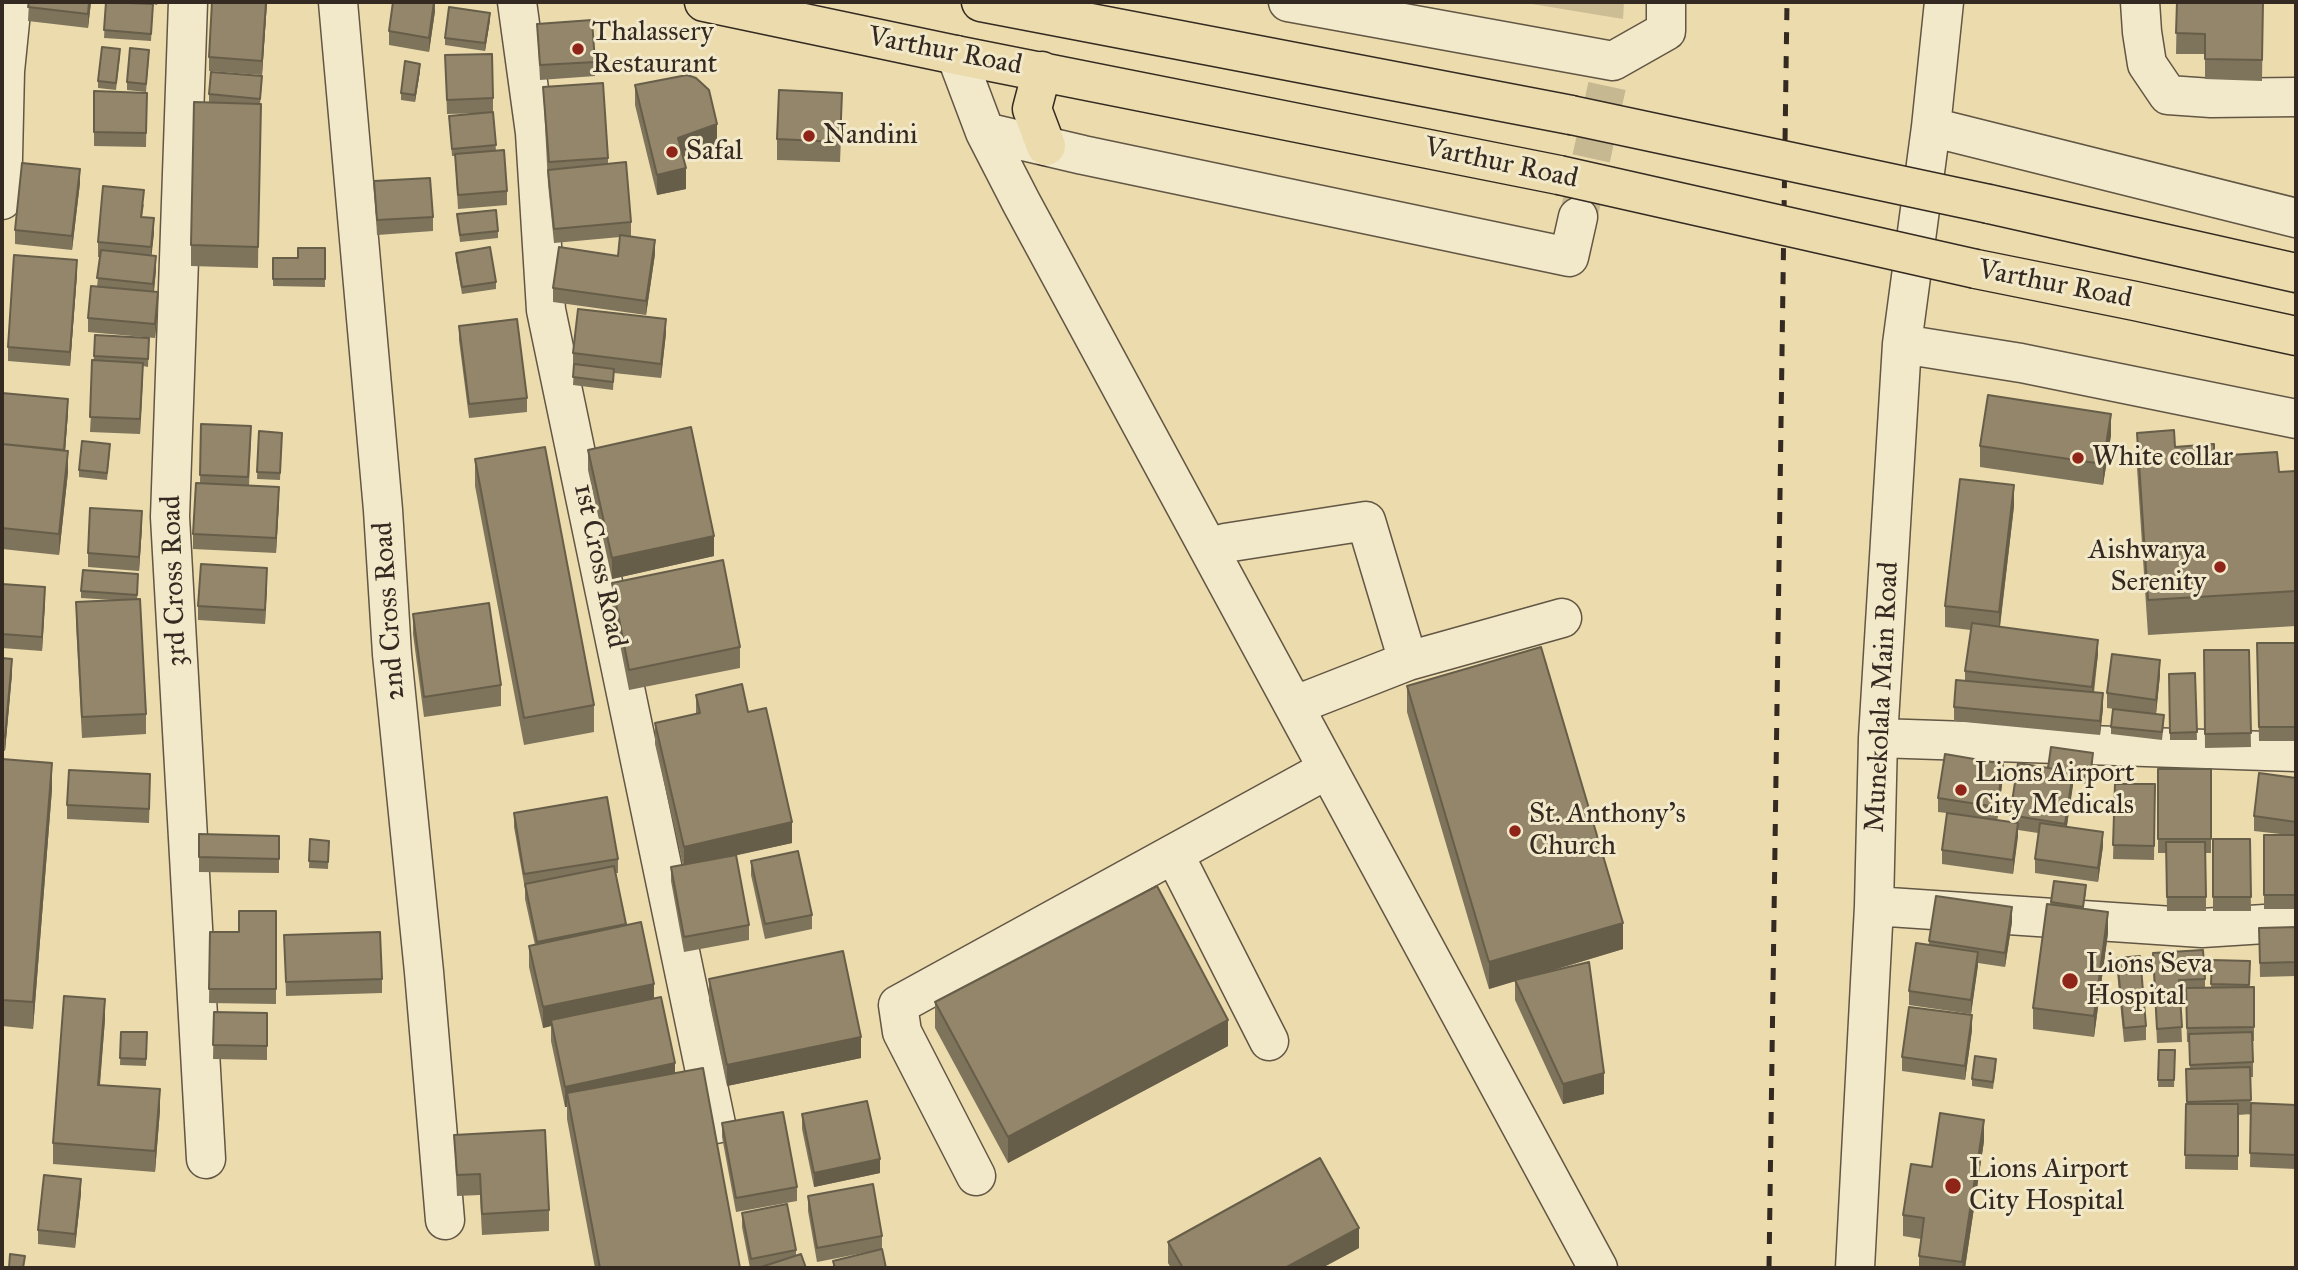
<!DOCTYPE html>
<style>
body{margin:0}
#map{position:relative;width:2298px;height:1270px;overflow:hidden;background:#ebdbad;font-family:"IM FELL Great Primer",serif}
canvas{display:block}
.frame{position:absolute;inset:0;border:4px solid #342a21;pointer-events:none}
</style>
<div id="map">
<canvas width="2298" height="1270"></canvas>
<div class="frame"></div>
</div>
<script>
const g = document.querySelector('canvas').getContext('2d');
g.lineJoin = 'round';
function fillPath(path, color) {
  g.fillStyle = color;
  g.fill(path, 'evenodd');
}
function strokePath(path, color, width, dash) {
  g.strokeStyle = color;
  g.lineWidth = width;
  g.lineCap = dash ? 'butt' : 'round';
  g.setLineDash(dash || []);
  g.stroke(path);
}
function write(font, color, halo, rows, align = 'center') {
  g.font = font + ' "IM FELL Great Primer",serif';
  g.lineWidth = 6;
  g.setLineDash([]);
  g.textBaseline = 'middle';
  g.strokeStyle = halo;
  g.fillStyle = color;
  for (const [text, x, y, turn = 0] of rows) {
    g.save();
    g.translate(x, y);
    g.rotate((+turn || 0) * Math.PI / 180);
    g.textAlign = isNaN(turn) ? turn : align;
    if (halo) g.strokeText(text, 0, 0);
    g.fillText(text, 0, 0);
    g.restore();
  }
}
const green = new Path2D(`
 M1520,2H1624L1623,19Z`);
const minorTunnel = new Path2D(`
 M1579,214L1607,86`);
const minor = new Path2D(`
 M188,2L170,517L206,1159
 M338,2L383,510L392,654L424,972L445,1220
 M517,2L535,133L546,310L716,1124
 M1288,2L1613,61L1666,31V2
 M2140,2L2142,32L2147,64L2168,95L2211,98L2296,97
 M956,55L985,132L1021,202L1598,1268
 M1931,127L2296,218
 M985,132L1083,155L1569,257L1578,217
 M2,200L5,71L12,2
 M1902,344L2021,363L2296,419
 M1209,549L1225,543L1366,521L1408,661
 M1293,704L1311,699L1408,661L1562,618
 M1878,738L2296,752
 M1174,854L1269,1041
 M1874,906L2202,928L2296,922
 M976,1176L902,1032L898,1005L1328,769
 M1855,1268L1874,906L1878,738L1902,344L1931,127L1944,2`);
const major = new Path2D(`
 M704,2L956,55L1559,175
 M981,2L1571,115
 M1042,71L1032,109L1046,146
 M1989,204L2296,273
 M1976,269L2135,301L2296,336`);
const rail = new Path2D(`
 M1769,1268L1787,2`);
const majorBridge = new Path2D(`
 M1571,115L1989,204
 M1559,175L1976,269`);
const wall = new Path2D(`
 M29,2H91L88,28L28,21Z
 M106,2L151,3L141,2H158L157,5L153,4L151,41L104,38Z
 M267,2L262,75L209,71V57Z
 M435,2V11L429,52L389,45V31Z
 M2177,2H2263L2262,81L2205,79V54H2176Z
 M490,20L485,51L445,45V38Z
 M537,24L595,62V76L540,80Z
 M445,55L493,98V112L496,151L507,191V205L458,209L455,156H452L449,116L487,113L447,114Z
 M120,56L116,90L98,88V81Z
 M149,57L146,92L127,90V82Z
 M420,71L415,102L401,100V93Z
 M262,84L260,104L258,268L191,266V245L222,103L209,102V94Z
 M635,85L717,145L683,157L686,189L657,195L635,105Z
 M543,87L608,158V164L631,222V236H628L655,254L646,315L553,302V288L618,256L620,237L554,243L548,184Z
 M94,91L147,93L146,147L94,146Z
 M842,113L840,162L777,160V139Z
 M374,181L433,217V231L377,235Z
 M80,183L72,250L15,244V230Z
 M144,204L142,217L154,233L151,255L156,270L154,292L158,306L155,338L88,332V318L97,287L100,257H98V242Z
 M457,214L498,231V238L460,242Z
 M325,248V287L273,286V258H298Z
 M456,253L496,282V289L462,294L456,260Z
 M77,274L70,366L8,361V347Z
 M459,326L527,398V412L469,418L459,340Z
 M666,333L661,378L614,373L613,390L573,385L574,368H573V353Z
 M95,335L149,338L148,367L143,366L140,434L90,432Z
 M2,399L68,413L65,451L68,472L59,555L2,549Z
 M201,424L251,440L249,486L279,501L276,553L193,549V534L200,483Z
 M259,431L282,433L280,480L257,479Z
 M2137,433L2175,447L2279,472L2296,471V626L2148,635L2137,468Z
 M2111,435L2103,485L1980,467V446Z
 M588,450L714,556L612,579L588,470Z
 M110,451L107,480L79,477V470Z
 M475,459L594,705V732L524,745L475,486Z
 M2014,506L2000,627L2098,654L2094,693L2103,708L2100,735L1954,721V707L1965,681V671L1971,630L1945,627V606Z
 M142,526L139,571L88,567V553Z
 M138,581L137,599L146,714V734L82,738L76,623V602L113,600L81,598V591Z
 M267,583L265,624L198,620V606Z
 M612,583L740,647V668L629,690L612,604Z
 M2,584L45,601L42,651L2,648Z
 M413,614L501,685V706L424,717L413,634Z
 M2257,643H2296V741H2259Z
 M2204,650H2249L2251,747L2205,748Z
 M2,658L12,674L5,751L2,750Z
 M2195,673L2197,740H2170L2169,674Z
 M2160,675L2156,714L2164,722L2162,740L2111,734V727L2137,712L2107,708V693Z
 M1407,686L1623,949L1541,974L1604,1094L1563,1104L1515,1000V981L1489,989L1407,712Z
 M696,695L748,712L792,843L736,855L749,925V940L684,952L671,881V867L683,865L655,744V723L696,714Z
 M2,759L52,789L33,1029L2,1026Z
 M2093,761L2090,784L2073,782L2067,826L2103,846L2098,882L2035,873V859L2038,833L2018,830L2013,874L1942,864V850L1955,814L1938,812V798L2003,778L1997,820L2010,822V815L2048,768Z
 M2158,769H2211V853H2206V911H2167L2166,853H2158Z
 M2296,778V909H2264V835H2289L2254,831V816Z
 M2115,784H2155L2154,860L2113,859Z
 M150,789L149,823L67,819V805Z
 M514,813L618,859V873H616L626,926L654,999L675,1073L740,1268H595L567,1119V1107H565L551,1041V1026L543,1028L529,967V946L535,945L525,899V889L514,827Z
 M279,836V873L199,872V857Z
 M310,839L329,841L328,869L309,868Z
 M2213,839H2250L2251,911H2213Z
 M751,861L812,915V929L765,939L751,875Z
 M2054,881L2086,893L2083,909L2108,933L2094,1037L2033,1029V1008Z
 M276,911V1004L209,1003L210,932H239Z
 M2012,922L2005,967L1978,963L1971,1014L1909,1005V991L1929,944V941Z
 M2296,927V976L2260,977L2259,928Z
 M284,935L382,979V993L286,996Z
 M2153,953L2205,979V988H2211L2212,960L2250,961L2249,987H2254V1041H2253V1077H2250L2251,1114L2238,1115V1170L2185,1169L2186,1104H2187L2186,1069H2190L2189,1042H2187L2186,994H2180L2182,1042L2157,1043Z
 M2117,958L2146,1026V1040L2124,1042L2117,972Z
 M709,979L861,1058L727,1086L709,1000Z
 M935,1002L1228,1046L1008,1163L935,1028Z
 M214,1012L267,1013V1060L213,1059Z
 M105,1019L100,1085L160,1110L155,1172L53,1164V1143Z
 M1972,1030L1965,1080L1902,1071V1057Z
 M121,1032H147L146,1066L120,1065Z
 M2159,1050H2175L2174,1087H2158Z
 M1996,1066L1993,1089L1972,1086V1079Z
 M2251,1103L2296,1105V1169L2250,1167Z
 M802,1114L880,1173L814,1187L802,1129Z
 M722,1123L797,1187V1201L736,1212L722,1137Z
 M454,1135L549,1210V1231L482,1235L480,1195L457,1196Z
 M1984,1141L1965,1268H1919V1256L1921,1239L1903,1236V1215L1932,1167Z
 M81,1193L75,1248L38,1244V1230Z
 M808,1196L882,1236V1250L886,1268H833V1261L868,1252L817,1262L808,1211Z
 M742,1213L796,1250V1256L806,1268H750L742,1227Z
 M1168,1242L1359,1248L1322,1268H1171L1168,1263Z`);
const shadedWall = new Path2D(`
 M89,2H91L88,28V14Z
 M266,2H267L262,75V61Z
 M434,2L435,11L429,52V38Z
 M490,13V20L485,51V43Z
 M420,64V71L415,102V95Z
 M717,124V145L678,158V138Z
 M686,168V189L657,195V175Z
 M80,169V183L72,250V236Z
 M154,218V233L151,261V247Z
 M655,240V254L646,315V301Z
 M156,256V270L153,298V284Z
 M77,260V274L70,366V352Z
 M158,292V306L155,338V324Z
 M666,319V333L661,378V364Z
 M143,363V377L140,434V419Z
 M68,399V413L64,464V450Z
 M2111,414V435L2103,485V464Z
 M68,451V472L59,555V534Z
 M2014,485V506L1999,633V612Z
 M279,487V501L276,553V538Z
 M142,511V526L139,571V557Z
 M714,536V556L612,579V558Z
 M267,568V583L265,624V610Z
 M45,587V601L42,651V637Z
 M2098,640V654L2092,701V687Z
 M12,659V674L5,751V737Z
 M2160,660V675L2156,714V700Z
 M2103,693V708L2100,735V721Z
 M52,763V789L33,1029V1002Z
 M2003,764V778L1997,821V807Z
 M2073,772V786L2065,838V824Z
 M792,822V843L684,867V847Z
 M2018,823V837L2013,874V860Z
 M2103,832V846L2098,882V868Z
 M2012,907V922L2005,967V953Z
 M2108,912V933L2094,1037V1016Z
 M1623,923V949L1489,989V962Z
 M1978,952V966L1971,1014V1000Z
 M654,984V1005L551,1020V1026L543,1028V1007Z
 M105,999V1019L98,1105V1085Z
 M1972,1015V1030L1965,1080V1066Z
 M1228,1020V1046L1008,1163V1137Z
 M861,1037V1058L727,1086V1065Z
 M675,1063V1084L567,1093V1107H565V1087Z
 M1604,1073V1094L1563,1104V1084Z
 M160,1089V1110L155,1172V1151Z
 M1984,1120V1141L1965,1268H1962Z
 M880,1159V1173L814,1187V1173Z
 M81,1179V1193L75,1248V1234Z
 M1359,1228V1248L1322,1268H1285Z`);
const building = new Path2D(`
 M29,2H89L88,14L28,7Z
 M106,2L153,4L151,34L104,30Z
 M212,2H266L262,61L209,57Z
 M393,2H434L429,38L389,31Z
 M2177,2H2263L2262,60L2205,59V34L2176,33Z
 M449,7L490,13L485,43L445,38Z
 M592,20L595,62L540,65L537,24Z
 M102,47L120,49L116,83L98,81Z
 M130,48L149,50L146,84L127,82Z
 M492,54L493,98L447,100L445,55Z
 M405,61L420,64L415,95L401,93Z
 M211,72L262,76L260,99L209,94Z
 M687,75L696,78L709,90L717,124L678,138L686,168L657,175L635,85Z
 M603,83L608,158L549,162L543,87Z
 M779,90L842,93L840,142L777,139Z
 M94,91L147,93L146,133L94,132Z
 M194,102L261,104L258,247L191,245Z
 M493,112L496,145L452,149L449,116Z
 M504,150L507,191L458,195L455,154Z
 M626,162L631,222L554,229L548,170Z
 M22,163L80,169L72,236L15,230Z
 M430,178L433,217L377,220L374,181Z
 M103,186L144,190L141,217L154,218L151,247L98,242Z
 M496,210L498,231L460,235L457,214Z
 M620,235L655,240L646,301L553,288L559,247L618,256Z
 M490,247L496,282L462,287L456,253Z
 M298,248H325V279H273V258H298Z
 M101,250L156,256L153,284L97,278Z
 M14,255L77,260L70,352L8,347Z
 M91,286L158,292L155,324L88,318Z
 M578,309L666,319L661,364L573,353Z
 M517,319L527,398L469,404L459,326Z
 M95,335L149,338L148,359L94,356Z
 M92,360L143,363L140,419L90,417Z
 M574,364L614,369L613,382L573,377Z
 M2,393L68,399L64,450L2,444Z
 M1988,395L2111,414L2103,464L1980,446Z
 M201,424L251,426L248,477L200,475Z
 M691,427L714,536L612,558L588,450Z
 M2174,430L2175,447L2214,444V456L2277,452L2279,472L2296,471V591L2148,600L2137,433Z
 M259,431L282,433L280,473L257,472Z
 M82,441L110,444L107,473L79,470Z
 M2,444L68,451L59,534L2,528Z
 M545,447L594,705L524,718L475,459Z
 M1960,479L2014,485L1999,612L1945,606Z
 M196,483L279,487L276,538L193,534Z
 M90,508L142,511L139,557L88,553Z
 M723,560L740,647L629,670L612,583Z
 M201,564L267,568L265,610L198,606Z
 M83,570L138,574L137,595L81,591Z
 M2,584L45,587L42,637L2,634Z
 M140,599L146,714L82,717L76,602Z
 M489,603L501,685L424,697L413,614Z
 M1972,623L2098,640L2092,687L1965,671Z
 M2257,643H2296V727H2259Z
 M1541,647L1623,923L1489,962L1407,686Z
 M2204,650H2249L2251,733L2205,734Z
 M2112,654L2160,660L2156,700L2107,693Z
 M2,658L12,659L5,737L2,736Z
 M2195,673L2197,732L2170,733L2169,674Z
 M1956,680L2103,693L2100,721L1954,707Z
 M742,684L748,712L766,708L792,822L684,847L655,723L700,713L696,695Z
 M2113,709L2164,715L2162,732L2111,727Z
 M2051,747L2093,753L2090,777L2073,774V772L2048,768Z
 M1945,754L2003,764L1997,807L1938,798Z
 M2,759L52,763L33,1002L2,1000Z
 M2018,763L2073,772L2065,824L2010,815Z
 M2158,769H2211V839H2158Z
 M69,770L150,774L149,809L67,805Z
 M2259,773L2296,778V822L2254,816Z
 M2115,784H2155L2154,846L2113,845Z
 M607,797L618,859L524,874L514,813Z
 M1947,813L2018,823L2013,860L1942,850Z
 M2040,823L2103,832L2098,868L2035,859Z
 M199,834L279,836V859L199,857Z
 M2264,835H2296V895H2264Z
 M310,839L329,841L328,862L309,861Z
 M2213,839H2250L2251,897H2213Z
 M2166,842H2205L2206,897H2167Z
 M798,851L812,915L765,924L751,861Z
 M736,855L749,925L684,937L671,867Z
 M614,866L626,924L537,942L525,884Z
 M2054,881L2086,885L2083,907L2051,902Z
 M1157,886L1228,1020L1008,1137L935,1002Z
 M1936,896L2012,907L2005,953L1929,941Z
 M2047,904L2108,912L2094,1016L2033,1008Z
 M239,911H276V989H209L210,932H239Z
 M641,922L654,984L543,1007L529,946Z
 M2296,927V962L2260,963L2259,928Z
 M380,932L382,979L286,982L284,935Z
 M1916,943L1978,952L1971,1000L1909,991Z
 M2203,950L2205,979L2179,980L2182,1027L2157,1029L2153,953Z
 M843,951L861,1037L727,1065L709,979Z
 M2140,956L2146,1026L2124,1028L2117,958Z
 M2212,960L2250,961L2249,985L2211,984Z
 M1589,962L1604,1073L1563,1084L1515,980Z
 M2254,987V1027L2187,1028L2186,988Z
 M64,996L105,999L98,1085L160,1089L155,1151L53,1143Z
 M661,997L675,1063L565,1087L551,1020Z
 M1909,1007L1972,1015L1965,1066L1902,1057Z
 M214,1012L267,1013V1046L213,1045Z
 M121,1032H147L146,1059L120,1058Z
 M2252,1032L2253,1062L2190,1065L2189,1034Z
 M2159,1050H2175L2174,1080H2158Z
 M1975,1056L1996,1059L1993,1082L1972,1079Z
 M2250,1067L2251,1100L2187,1102L2186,1069Z
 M703,1068L740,1268H600L567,1093Z
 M867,1101L880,1159L814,1173L802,1114Z
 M2251,1103L2296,1105V1155L2250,1153Z
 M2186,1104H2238V1156L2185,1155Z
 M783,1112L797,1187L736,1198L722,1123Z
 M1940,1113L1984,1120L1962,1262L1919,1256L1924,1218L1903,1215L1911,1164L1932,1167Z
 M545,1130L549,1210L482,1214L480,1174L457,1175L454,1135Z
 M1320,1158L1359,1228L1285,1268H1183L1168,1242Z
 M44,1175L81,1179L75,1234L38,1230Z
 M873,1184L882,1236L817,1248L808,1196Z
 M787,1204L796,1250L751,1259L742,1213Z
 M882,1249L886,1268H835L833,1261Z
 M10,1254L25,1256L23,1268H9Z
 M801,1254L806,1268H758Z
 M35,1267H74V1268H35Z`);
const markers = [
 [578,49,7,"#8f2418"],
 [809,136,7,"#8f2418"],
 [672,152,7,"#8f2418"],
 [2078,458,7,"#8f2418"],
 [2220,567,7,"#8f2418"],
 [1961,790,7,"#8f2418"],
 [1515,831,7,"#8f2418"],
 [2070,981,9,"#8f2418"],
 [1953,1186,9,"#8f2418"]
];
const poiNames = [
 ["Thalassery",592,33],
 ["Restaurant",592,65],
 ["Nandini",823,136],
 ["Safal",686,152],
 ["White collar",2092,458],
 ["Aishwarya",2206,551,"right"],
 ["Serenity",2206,583,"right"],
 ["Lions Airport",1975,774],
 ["City Medicals",1975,806],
 ["St. Anthony's",1529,815],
 ["Church",1529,847],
 ["Lions Seva",2086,965],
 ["Hospital",2086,997],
 ["Lions Airport",1969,1170],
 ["City Hospital",1969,1202]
];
const streetNames = [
 ["Varthur Road",945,52,11],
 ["Varthur Road",1501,164,12],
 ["Varthur Road",2055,285,11],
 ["1st Cross Road",599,566,78],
 ["3rd Cross Road",175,581,-92],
 ["2nd Cross Road",390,611,-94],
 ["Munekolala Main Road",1883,697,-87]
];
fillPath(green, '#ccbd95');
strokePath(minorTunnel, '#c6b891', 38, [38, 19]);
strokePath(minor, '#625644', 41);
strokePath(major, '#342a21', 41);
strokePath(minor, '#f2e8ca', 38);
strokePath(major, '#ebdbad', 38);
strokePath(rail, '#342a21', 5, [12, 12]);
strokePath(majorBridge, '#342a21', 41, []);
strokePath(majorBridge, '#ebdbad', 38);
fillPath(wall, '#7e735b');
fillPath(shadedWall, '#675e4a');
fillPath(building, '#93866a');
strokePath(building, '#675e4a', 2);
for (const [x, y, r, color] of markers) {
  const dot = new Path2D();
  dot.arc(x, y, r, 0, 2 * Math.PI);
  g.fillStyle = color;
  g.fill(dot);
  strokePath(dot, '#f2e8ca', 2.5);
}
write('28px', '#342a21', '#f2e8ca', poiNames, 'left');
write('28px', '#342a21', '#f2e8ca', streetNames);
</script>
